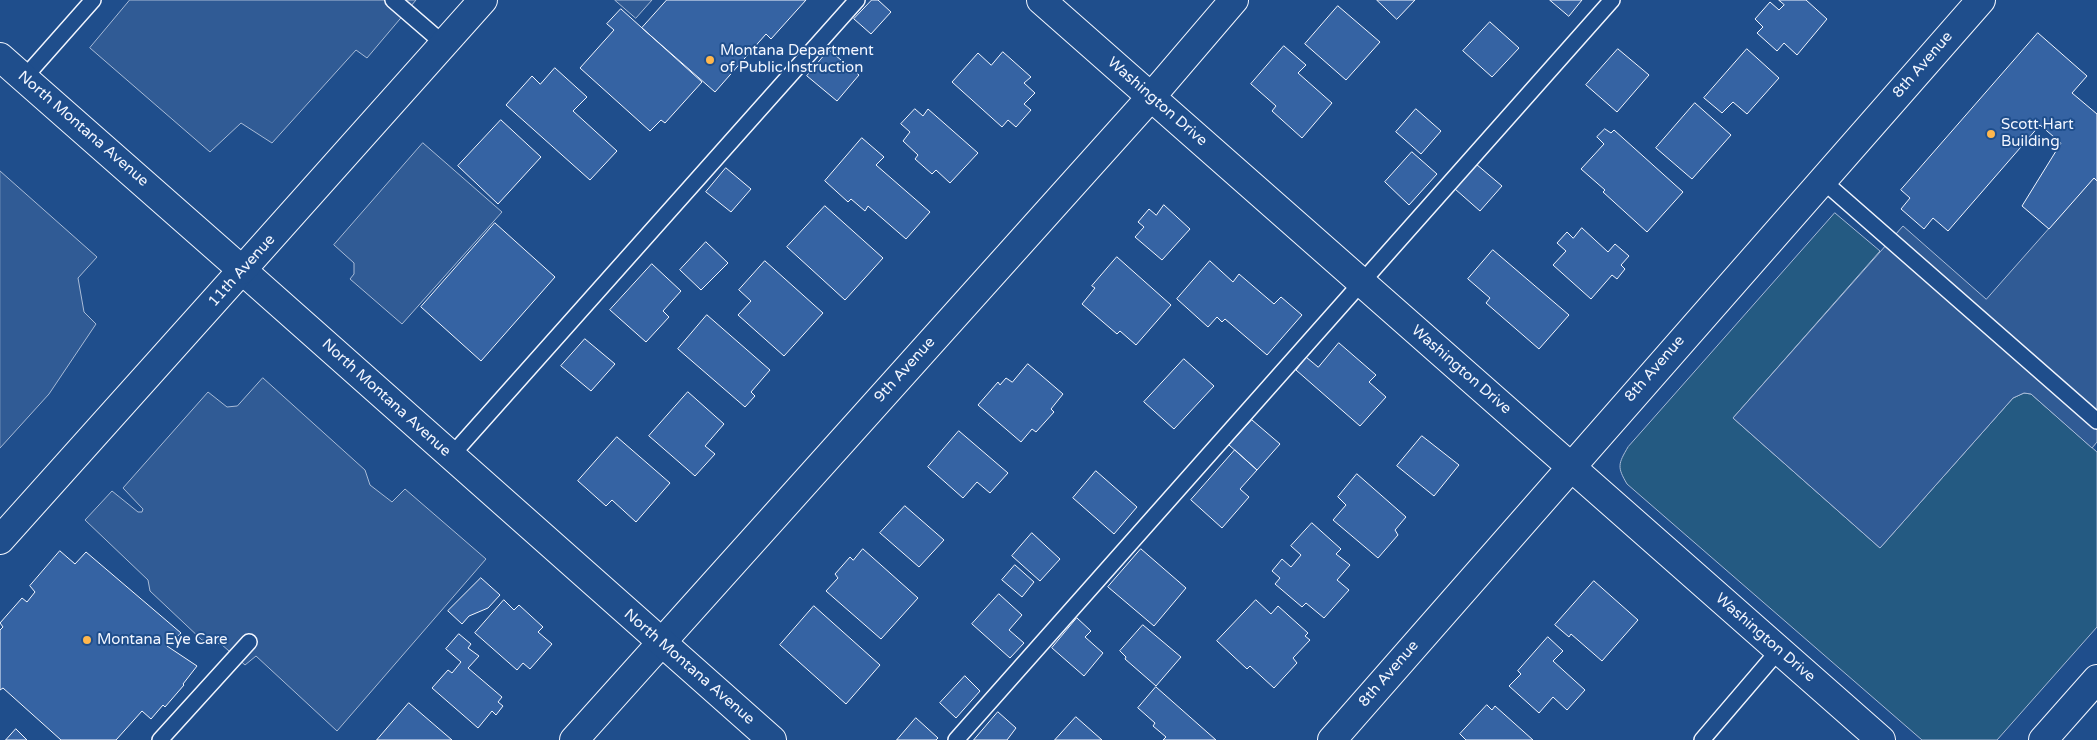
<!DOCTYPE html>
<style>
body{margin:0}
canvas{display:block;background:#1f4e8c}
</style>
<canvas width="2097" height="740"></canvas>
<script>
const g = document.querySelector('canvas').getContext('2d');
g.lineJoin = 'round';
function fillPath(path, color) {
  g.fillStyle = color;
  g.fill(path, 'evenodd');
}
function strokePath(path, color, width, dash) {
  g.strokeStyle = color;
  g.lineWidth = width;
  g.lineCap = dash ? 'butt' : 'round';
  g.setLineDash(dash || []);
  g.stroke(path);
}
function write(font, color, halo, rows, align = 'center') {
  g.font = font + ' "Varela Round",sans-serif';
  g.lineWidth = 4;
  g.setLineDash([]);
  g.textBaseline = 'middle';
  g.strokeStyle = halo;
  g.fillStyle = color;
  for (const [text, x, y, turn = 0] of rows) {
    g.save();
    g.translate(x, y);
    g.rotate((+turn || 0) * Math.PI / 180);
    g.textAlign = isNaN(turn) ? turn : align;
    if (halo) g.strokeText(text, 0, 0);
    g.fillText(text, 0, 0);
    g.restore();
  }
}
const green = new Path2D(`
 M1835,213L1880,251L1733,418L1880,548L2013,398L2024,393L2031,394L2097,452V627L1997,740H1922L1627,484C1617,467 1618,464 1628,447Z`);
const parking = new Path2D(`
 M130,0H416L367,58L356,50L272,143L241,123L210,152L90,48Z
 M615,0H652L636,18Z
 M423,143L502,212L402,324L350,279L354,274V263L334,245Z
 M0,171L97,257L78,278L84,312L96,324L49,394L0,448Z
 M2094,178L2097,181V442L2092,448L2031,394L2024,393L2013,398L1880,548L1733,418L1903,226L1986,299Z
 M263,378L365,470L370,485L392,502L405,489L486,559L337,731L256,656L245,665L221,644L202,640L150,591L148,580L85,520L112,491L138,512H142L143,509L123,488L208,392L227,407L237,406Z`);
const building = new Path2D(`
 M667,0H806L771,39L766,34L715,92L642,28Z
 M872,0H878L891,12L871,34L854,19Z
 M1377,0H1415L1397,19Z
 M1550,0H1582L1569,16Z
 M1779,0H1806L1827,19L1797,55L1784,43L1777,51L1757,33L1763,27L1755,19L1770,2L1779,10L1784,5Z
 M1338,6L1380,42L1346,80L1305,44Z
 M621,9L702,82L665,123L661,120L650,131L580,68L614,30L607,24Z
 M1490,22L1519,48L1492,77L1463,51Z
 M2038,33L2087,76L2072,93L2097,114V181L2094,178L2049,229L2022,206L2061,143L2040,125L1948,231L1933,218L1924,229L1901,209L1910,198L1901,190Z
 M1284,46L1306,65L1298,73L1332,103L1302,138L1272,111L1276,106L1251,84Z
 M1618,49L1649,75L1617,112L1586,85Z
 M1747,49L1779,78L1747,114L1733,102L1722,113L1704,98Z
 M829,50L859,75L837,101L807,76Z
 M1003,52L1031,77L1024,83L1035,93L1024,104L1031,110L1016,127L1008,120L1002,127L952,82L978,53L991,65Z
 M555,68L587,97L573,111L617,151L590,180L506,105L532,76L540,84Z
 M1695,103L1731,135L1692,179L1656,148Z
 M915,109L923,116L928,109L978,153L950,183L936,170L932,174L915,159L918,155L903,141L910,132L901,124Z
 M1416,109L1441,131L1421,154L1396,132Z
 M501,120L541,157L498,204L458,166Z
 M1605,129L1611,133L1614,130L1683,192L1647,232L1603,192L1605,190L1581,169L1604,144L1597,137Z
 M862,138L884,157L876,165L930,212L906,239L868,206L865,211L851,199L848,202L825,181Z
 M1412,152L1437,174L1409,205L1385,182Z
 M1476,164L1502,186L1480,211L1455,189Z
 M726,168L751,189L731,212L706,192Z
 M1164,205L1190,229L1162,260L1135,237L1144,227L1138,222L1149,209L1156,215Z
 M825,206L883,258L845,300L787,247Z
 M495,223L555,277L481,361L421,307Z
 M1582,228L1608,252L1615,244L1629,256L1621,265L1625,269L1617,279L1612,275L1591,299L1553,265L1566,251L1557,243L1567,232L1573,238Z
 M706,242L728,263L701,290L680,270Z
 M1493,250L1569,315L1539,349L1486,303L1490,298L1468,279Z
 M1117,257L1171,305L1136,345L1120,331L1117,334L1082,304L1095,288L1092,286Z
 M765,261L823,313L784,356L738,315L751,301L739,290Z
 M1210,261L1233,282L1239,274L1274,304L1281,297L1302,315L1267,355L1225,319L1222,322L1217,317L1208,327L1177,299Z
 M652,264L681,291L663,311L669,317L646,342L610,310Z
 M707,315L770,370L751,392L755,396L745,407L678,349Z
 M585,339L615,364L591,391L561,366Z
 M1339,343L1376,375L1369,382L1386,397L1360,426L1296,370L1306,357L1318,367Z
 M1184,359L1214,386L1174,429L1144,402Z
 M1028,364L1063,394L1051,409L1054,412L1036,432L1032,429L1021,442L978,405L998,382L1000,385L1006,378L1012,382Z
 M688,392L724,424L705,446L715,454L695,476L649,436Z
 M1252,420L1280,444L1257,470L1229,445Z
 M959,431L1008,473L990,493L977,482L963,498L928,467Z
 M1422,436L1459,465L1434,496L1397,466Z
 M617,437L670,483L636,522L612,500L606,506L578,481Z
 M1235,450L1257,470L1240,489L1249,497L1222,528L1191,500Z
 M1096,471L1137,507L1114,534L1073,498Z
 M1357,474L1406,517L1395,530L1398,535L1378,558L1333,520L1346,505L1338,497Z
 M905,506L944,540L919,567L880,533Z
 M1312,523L1341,549L1336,554L1350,565L1337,580L1349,590L1324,618L1306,603L1302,607L1275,584L1280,578L1272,571L1282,559L1291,567L1301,555L1291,546Z
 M1032,533L1060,559L1040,581L1012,556Z
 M863,549L918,598L881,639L826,591L838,578L835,574L850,557L853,560Z
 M1141,549L1186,588L1154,626L1108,587Z
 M60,551L75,564L86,552L181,633L167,646L197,666L183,684L184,685L165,707L163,705L151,719L142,711L116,740H61L3,688L0,690V630L3,627L0,623L22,598L27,602L35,592L30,586Z
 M1015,565L1034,582L1022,597L1002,580Z
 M481,578L500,595L488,608L469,616L462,624L448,611Z
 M1594,581L1638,620L1602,661L1571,634L1569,637L1555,625Z
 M999,594L1022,615L1009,630L1024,643L1010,658L972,624Z
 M504,600L514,610L519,605L543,627L538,632L552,644L530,669L523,663L517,670L475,633Z
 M1256,600L1271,614L1278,606L1308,633L1305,636L1310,640L1293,658L1297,663L1274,688L1250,666L1247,669L1217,641Z
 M814,606L880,665L846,704L780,645Z
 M1077,618L1091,631L1085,637L1103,653L1084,676L1052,648Z
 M1143,625L1181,657L1156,686L1125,659L1126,657L1120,651Z
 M459,634L471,644L468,648L479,656L468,668L502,697L498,702L503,706L496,715L492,711L478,728L432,688L448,670L452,673L461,662L446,649Z
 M1548,637L1563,651L1553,661L1585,690L1567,710L1553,697L1539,713L1509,686L1521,674L1518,671Z
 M965,676L980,691L956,718L940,703Z
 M1156,687L1216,740H1163L1166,737L1153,726L1155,723L1138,708Z
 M409,703L452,740H377Z
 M1487,705L1492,710L1495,706L1533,740H1466L1460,734Z
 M998,712L1016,728L1007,740H974Z
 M1076,717L1102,740H1055Z
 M916,718L938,738L936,740H897Z
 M16,729L27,740H6Z`);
const service = new Path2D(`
 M393,0L444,44
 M24,78L93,0
 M1822,180L2097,421
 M451,456L857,0
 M160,740L249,642
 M956,740L1612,0
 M1702,740L1779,650`);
const minor = new Path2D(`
 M1041,0L1881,740
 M574,740L1151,97L1234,0
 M1332,740L1981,0`);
const tertiary = new Path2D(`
 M242,270L772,740
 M2043,740L2097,679`);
const secondary = new Path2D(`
 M0,540L242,270`);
const trunk = new Path2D(`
 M0,57L242,270L483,0`);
const markers = [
 [710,60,5,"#ffb74d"],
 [1991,134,5,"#ffb74d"],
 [87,640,5,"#ffb74d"]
];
const poiNames = [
 ["Montana Department",720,51],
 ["of Public Instruction",720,68],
 ["Scott Hart",2001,125],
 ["Building",2001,142],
 ["Montana Eye Care",97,640]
];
const streetNames = [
 ["8th Avenue",1923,65,-49],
 ["Washington Drive",1157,102,41],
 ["North Montana Avenue",83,129,41],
 ["11th Avenue",242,271,-48],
 ["8th Avenue",1655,369,-49],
 ["9th Avenue",905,370,-48],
 ["Washington Drive",1461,370,41],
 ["North Montana Avenue",386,398,42],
 ["Washington Drive",1765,638,41],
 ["North Montana Avenue",689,667,41],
 ["8th Avenue",1389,674,-49]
];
fillPath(green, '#245a82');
strokePath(green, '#a8bbd7', 1);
fillPath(parking, '#305b95');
strokePath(parking, '#a8bbd7', 1);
fillPath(building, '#3563a3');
strokePath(building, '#f2f6ff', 1);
strokePath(service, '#f2f6ff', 18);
strokePath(minor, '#f2f6ff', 30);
strokePath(tertiary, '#f2f6ff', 30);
strokePath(secondary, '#f2f6ff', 30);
strokePath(trunk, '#f2f6ff', 30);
strokePath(service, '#1f4e8c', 15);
strokePath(minor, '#1f4e8c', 28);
strokePath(tertiary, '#1f4e8c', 28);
strokePath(secondary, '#1f4e8c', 28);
strokePath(trunk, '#1f4e8c', 28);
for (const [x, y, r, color] of markers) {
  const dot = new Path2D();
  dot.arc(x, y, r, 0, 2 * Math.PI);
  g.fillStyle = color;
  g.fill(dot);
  strokePath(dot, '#1f4e8c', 2);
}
write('15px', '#f2f6ff', '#1f4e8c', poiNames, 'left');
write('15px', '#f2f6ff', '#1f4e8c', streetNames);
</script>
